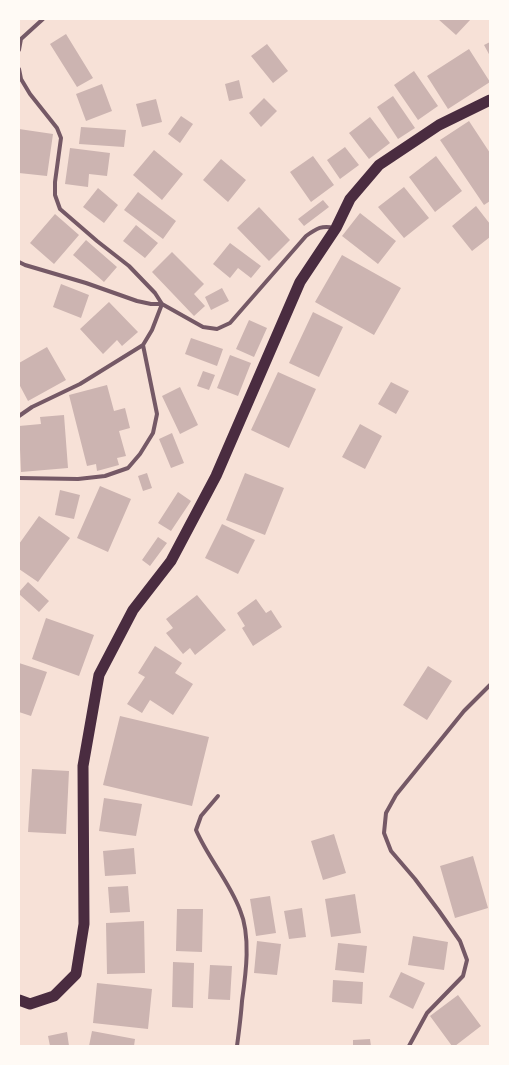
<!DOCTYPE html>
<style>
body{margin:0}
#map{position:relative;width:509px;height:1065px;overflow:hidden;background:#f7e1d7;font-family:"IBM Plex Sans",sans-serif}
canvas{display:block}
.frame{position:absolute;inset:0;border:20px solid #fffaf5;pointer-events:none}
</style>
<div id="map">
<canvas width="509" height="1065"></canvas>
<div class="frame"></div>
</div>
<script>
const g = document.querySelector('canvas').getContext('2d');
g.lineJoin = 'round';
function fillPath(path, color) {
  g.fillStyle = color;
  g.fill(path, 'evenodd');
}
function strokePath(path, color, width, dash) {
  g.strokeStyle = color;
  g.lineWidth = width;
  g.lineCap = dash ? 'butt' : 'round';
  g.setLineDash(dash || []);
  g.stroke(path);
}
const building = new Path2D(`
 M438,19H471L456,35Z
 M66,34L93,78L77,87L50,44Z
 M490,42V56L484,45Z
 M267,44L288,71L273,83L251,56Z
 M469,49L490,82L448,109L427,76Z
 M414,71L438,106L418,120L394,85Z
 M239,80L243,98L229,101L225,84Z
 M102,84L112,111L86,121L76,94Z
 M393,96L415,128L398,139L377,107Z
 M264,98L277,111L261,127L249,113Z
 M156,99L162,122L142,127L136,104Z
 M181,116L193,124L180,143L168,134Z
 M370,117L390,143L369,159L349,133Z
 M469,121L490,153V201L484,205L440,140Z
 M81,127L126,130L124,147L79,144Z
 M19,129L53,134L47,176L19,173Z
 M345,147L359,165L340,179L327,160Z
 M70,148L110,153L107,176L89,174L88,187L65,184Z
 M154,150L183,174L162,200L133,175Z
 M313,156L334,185L311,202L290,172Z
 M436,156L462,191L435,212L409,177Z
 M221,159L246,180L228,202L203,180Z
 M404,187L429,218L404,238L378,207Z
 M98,188L118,205L104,223L83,207Z
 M138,192L176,221L163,239L124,210Z
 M323,200L329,207L304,226L298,219Z
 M476,206L490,224V237L472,251L452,226Z
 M259,207L290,240L269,261L237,228Z
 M360,213L396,241L378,264L342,236Z
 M55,214L79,235L54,264L30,243Z
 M136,225L158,243L145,258L123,241Z
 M86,240L117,267L104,282L73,255Z
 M230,243L261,266L251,278L238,268L230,278L213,264Z
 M172,252L204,284L194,294L205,306L194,316L152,272Z
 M342,255L401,288L374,335L315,302Z
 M61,284L89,295L81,318L53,307Z
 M222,288L229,301L211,310L205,297Z
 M109,302L138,332L122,346L117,340L103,354L80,329Z
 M313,312L343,327L319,377L289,363Z
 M249,320L267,328L254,357L236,349Z
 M191,338L223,349L217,366L185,354Z
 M47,347L66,380L28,401L19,384V363Z
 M230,355L251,363L238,396L217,388Z
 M203,371L215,375L209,390L197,386Z
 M278,372L316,389L289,448L251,430Z
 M391,382L409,391L396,414L378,404Z
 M107,385L114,411L125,408L130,428L119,431L126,456L117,458L119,465L97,471L96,464L87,466L69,395Z
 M180,387L198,425L180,434L162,396Z
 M64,415L68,468L21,472L19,426L41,424L40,417Z
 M360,424L382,436L365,469L342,457Z
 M172,433L184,463L171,468L159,439Z
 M147,473L152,488L143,491L138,476Z
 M245,473L284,488L265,535L226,520Z
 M100,486L131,499L108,552L77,538Z
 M60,490L80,495L74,519L55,515Z
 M178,492L191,501L171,531L158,523Z
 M39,516L70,538L38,582L19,569V544Z
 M222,524L255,540L238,574L205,558Z
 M158,537L167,543L150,566L142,560Z
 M28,582L49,601L39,612L19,594V592Z
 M197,595L226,630L195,655L190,648L183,654L166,633L173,628L166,619Z
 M256,599L266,613L271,610L282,627L253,646L242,628L245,626L237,613Z
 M46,618L94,635L79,676L32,659Z
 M155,646L182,663L175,673L193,684L173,715L150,700L142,713L127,704L145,677L138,673Z
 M19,663L47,672L31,716L19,712Z
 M428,666L452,681L427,720L403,705Z
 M120,716L209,737L192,806L103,785Z
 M32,769L69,771L66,834L28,832Z
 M104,798L142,804L136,836L99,831Z
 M334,834L346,873L323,880L311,841Z
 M134,848L136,874L105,876L103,851Z
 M473,856L488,908L455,918L440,866Z
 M128,886L130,912L110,913L108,887Z
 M355,894L361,933L331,937L325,899Z
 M270,896L276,933L256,936L250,899Z
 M302,908L306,937L289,939L284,911Z
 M177,909H203L202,952L176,951Z
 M144,921L145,973L107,974L106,923Z
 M413,936L448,942L444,970L408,965Z
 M257,941L281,944L277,975L254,973Z
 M338,943L367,946L364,973L335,970Z
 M173,962L194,963L193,1008L172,1007Z
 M210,965L232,966L230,1000L208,999Z
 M401,972L425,983L413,1009L389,997Z
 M333,980L363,982L362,1004L332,1002Z
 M97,983L152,989L148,1029L93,1023Z
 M458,995L481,1026L455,1046H452L430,1016Z
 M92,1031L135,1039L134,1046H89Z
 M67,1032L69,1046H50L48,1036Z
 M370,1039L371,1046H353V1040Z`);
const minor = new Path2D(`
 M19,50L21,39L43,19
 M19,69L21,79L30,94L57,128L61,138L55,182V195L60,209L97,241L129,266L155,293L162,304L152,330L143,345L80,384L32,407L19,416
 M19,262L25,265L86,283L137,301L151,304H162L203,327L217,329L230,323L306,236C317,228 322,225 335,228
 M19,478L78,479L105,476L128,468L140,454L153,433L157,414L143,345
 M218,796L201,816L196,830C208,858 229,881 240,910C251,936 246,973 242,1001C241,1016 239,1031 237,1046
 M409,1046L427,1013L463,976L467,960L460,941L439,911L415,879L391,851L384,833L386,813L396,795L464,711L490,685`);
const trunk = new Path2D(`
 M19,1000L30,1004L54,996L76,974L84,924L83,766L99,675L133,610L171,561L216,476L300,282L336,228L350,199L379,165L439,125L490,100`);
fillPath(building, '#ccb4b1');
strokePath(minor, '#755966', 4);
strokePath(trunk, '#4a2c40', 11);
</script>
